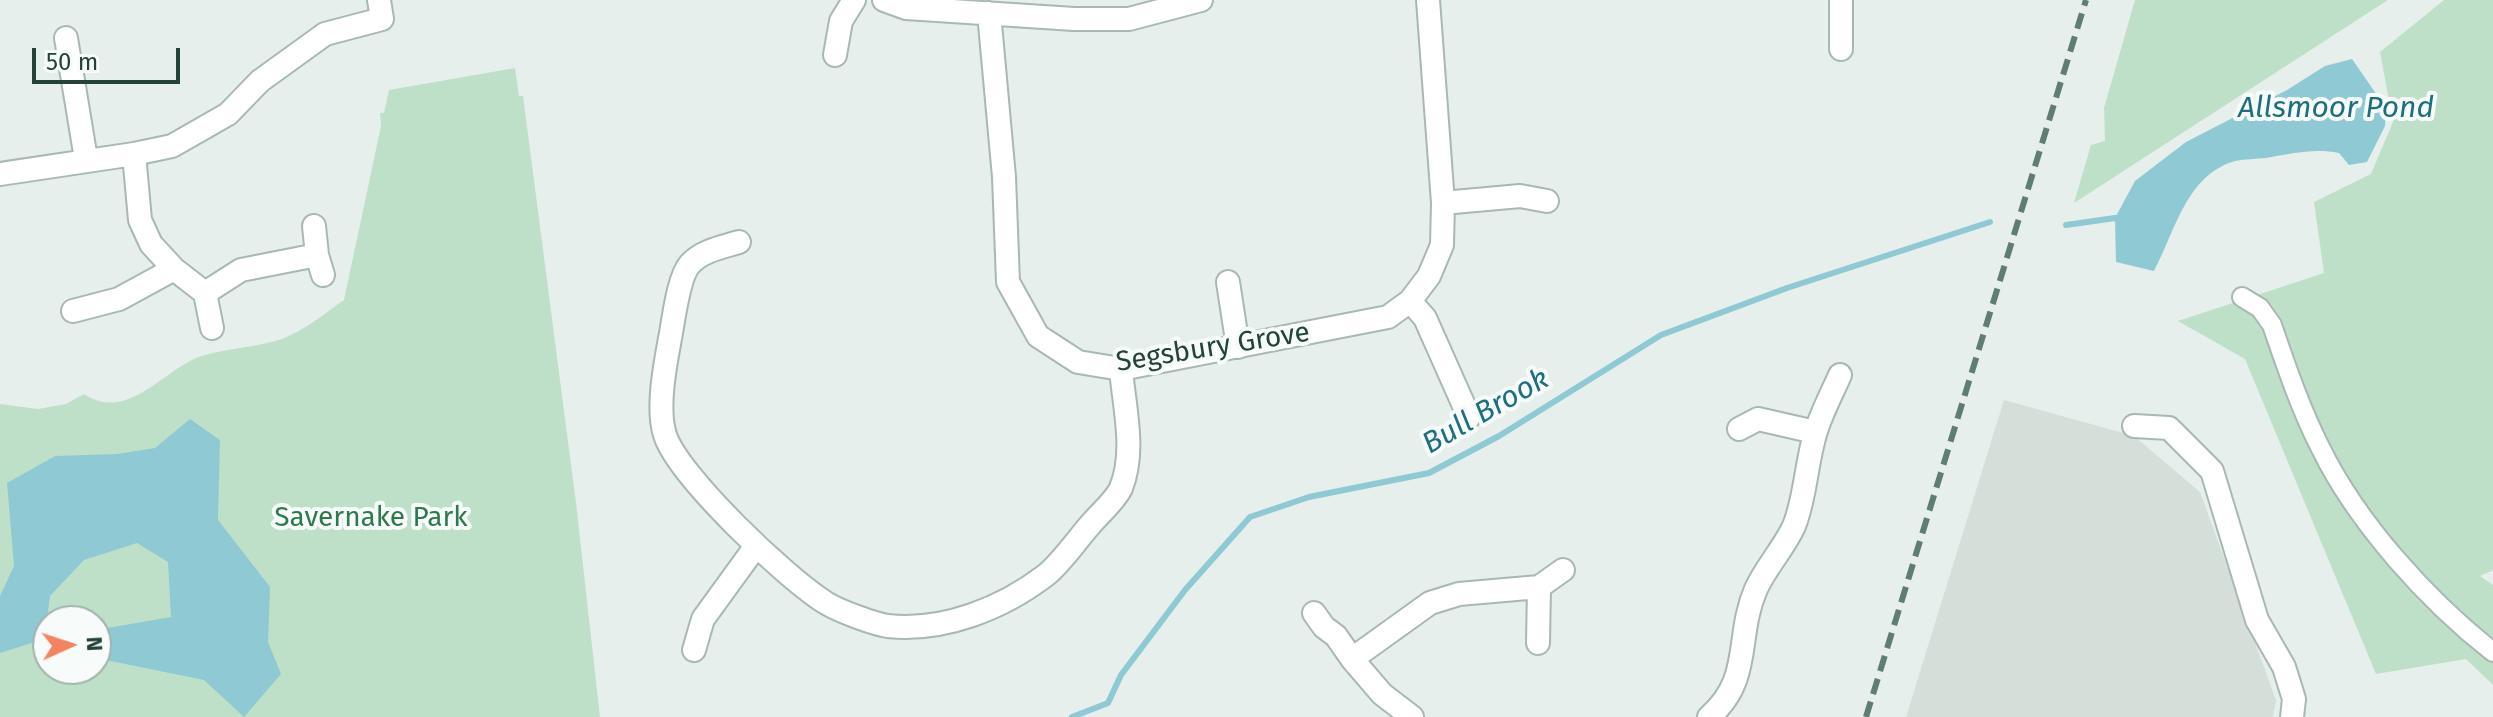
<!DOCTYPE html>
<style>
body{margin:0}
#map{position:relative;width:2493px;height:717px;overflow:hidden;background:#e6efeb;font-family:"Fira Sans",sans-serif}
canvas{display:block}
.north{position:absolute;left:32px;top:605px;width:80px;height:80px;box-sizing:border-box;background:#f7fbf9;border:2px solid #a3b1ad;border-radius:50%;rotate:87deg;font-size:22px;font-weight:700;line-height:32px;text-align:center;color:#24423a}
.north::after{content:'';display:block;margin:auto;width:28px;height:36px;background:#f4845f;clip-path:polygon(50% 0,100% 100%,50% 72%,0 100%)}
.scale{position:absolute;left:32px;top:48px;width:148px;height:36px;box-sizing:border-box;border:4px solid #24423a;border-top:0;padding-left:10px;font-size:24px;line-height:28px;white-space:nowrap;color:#24423a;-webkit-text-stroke:6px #f7fbf9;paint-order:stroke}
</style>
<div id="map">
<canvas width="2493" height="717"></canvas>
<div class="north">N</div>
<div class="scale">50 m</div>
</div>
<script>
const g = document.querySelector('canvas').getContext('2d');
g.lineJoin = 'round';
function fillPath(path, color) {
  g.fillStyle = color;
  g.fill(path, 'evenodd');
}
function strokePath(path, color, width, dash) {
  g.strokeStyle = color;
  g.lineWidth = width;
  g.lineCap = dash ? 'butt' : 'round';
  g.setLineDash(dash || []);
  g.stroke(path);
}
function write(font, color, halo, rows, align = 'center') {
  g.font = font + ' "Fira Sans",sans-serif';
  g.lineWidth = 8;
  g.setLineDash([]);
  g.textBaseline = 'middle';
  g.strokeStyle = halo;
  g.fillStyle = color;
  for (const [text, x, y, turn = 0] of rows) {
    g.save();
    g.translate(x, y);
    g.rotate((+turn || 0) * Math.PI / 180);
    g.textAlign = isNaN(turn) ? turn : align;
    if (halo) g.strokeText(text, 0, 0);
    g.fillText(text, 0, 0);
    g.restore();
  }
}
const built = new Path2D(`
 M2004,400L2134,436L2200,492L2276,700L2273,717H1906Z`);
const green = new Path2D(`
 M2135,0H2388L2074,203L2091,145L2105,141L2104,108Z
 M2444,0H2493V570L2480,576L2493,585V685L2466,659L2376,674L2245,359L2178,321L2324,273L2314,202L2371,174L2393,122L2380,52Z
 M515,68L519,96H523L576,503L600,717H0V404L38,409L66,404L84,394C124,421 158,377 192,360C214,349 256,348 282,339C304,331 325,313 344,300L381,126L380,113H384L389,90ZM48,621H96V669H48Z`);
const water = new Path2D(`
 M2352,59L2386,108L2385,126L2367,162L2349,165L2339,153C2313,148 2291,154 2266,158C2256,159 2245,159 2235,161C2186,175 2175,232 2154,271L2116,262L2115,218L2135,181L2186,142L2287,90L2325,66Z
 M190,419L220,440L218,520L270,587L268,642L281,674L244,717L204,680L96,658V630L171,617L168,562L137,543L84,560L50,596L45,634H48V644L38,641L0,653V596L14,566L7,483L55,456L117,454L155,448Z`);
const stream = new Path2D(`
 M2066,225L2115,218L2122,220
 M1072,717L1108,703L1121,675L1185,590L1250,517L1309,497L1429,473L1499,436L1661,335L1787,288L1990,222`);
const pedestrian = new Path2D(`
 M2242,297L2260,308L2272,325C2286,366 2301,410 2321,449C2358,524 2428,601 2493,652`);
const minor = new Path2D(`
 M884,0L906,8L1074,19H1129L1201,0
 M1841,0V49
 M989,13L1004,177L1008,282L1038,336L1078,362L1121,369L1388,317L1410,301L1429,276L1442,245L1443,203L1428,0
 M66,38L86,159
 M835,55L841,21L854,0
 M134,154L140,220L151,244L174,269L205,293L212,328
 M0,174L134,154L172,146L228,114L260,81L325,34L382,19L379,0
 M1443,203L1520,196L1547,201
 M314,226L317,255L323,275
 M739,242C723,247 703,250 690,264C679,276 674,316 671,333C666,361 656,407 665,435C678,476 787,579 826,603C839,611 874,624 888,626C944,632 1003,608 1046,575C1062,562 1076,541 1090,525C1099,514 1115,501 1121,488C1136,451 1124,407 1121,369
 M1228,282L1238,347
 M205,293L241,270L317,255
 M1410,301L1425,318L1469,417
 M73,311L119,299L174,269
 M2134,426L2169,428L2212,471L2257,620L2284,667L2294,699L2292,717
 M1739,429L1758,419L1815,432
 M1314,613L1324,627L1336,636L1352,659L1382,694L1412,717
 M1538,643L1539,587
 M694,650L703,619L756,546
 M1352,659L1430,603L1459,594L1539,587L1563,570
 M1709,717C1753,679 1735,637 1756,589C1766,567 1784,548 1794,526C1806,496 1806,462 1816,431C1822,412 1832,393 1840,375`);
const rail = new Path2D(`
 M1866,717L2086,0`);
const streetNames = [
 ["Segsbury Grove",1213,348,-9]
];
const parkNames = [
 ["Savernake Park",371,518]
];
const waterNames = [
 ["Allsmoor Pond",2336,109],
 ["Bull Brook",1486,412,-30]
];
fillPath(built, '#d4dfda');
fillPath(green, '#bfe0c8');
fillPath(water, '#8ec9d4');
strokePath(stream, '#8ec9d4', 6);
strokePath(pedestrian, '#a8b8b2', 22);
strokePath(minor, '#a8b8b2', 26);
strokePath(pedestrian, '#fff', 18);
strokePath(minor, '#fff', 22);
strokePath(rail, '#5f7d75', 6, [16, 8]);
write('28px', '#24423a', '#f7fbf9', streetNames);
write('28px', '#2d7a4b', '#f7fbf9', parkNames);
write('italic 30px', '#1c6f80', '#f7fbf9', waterNames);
</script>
